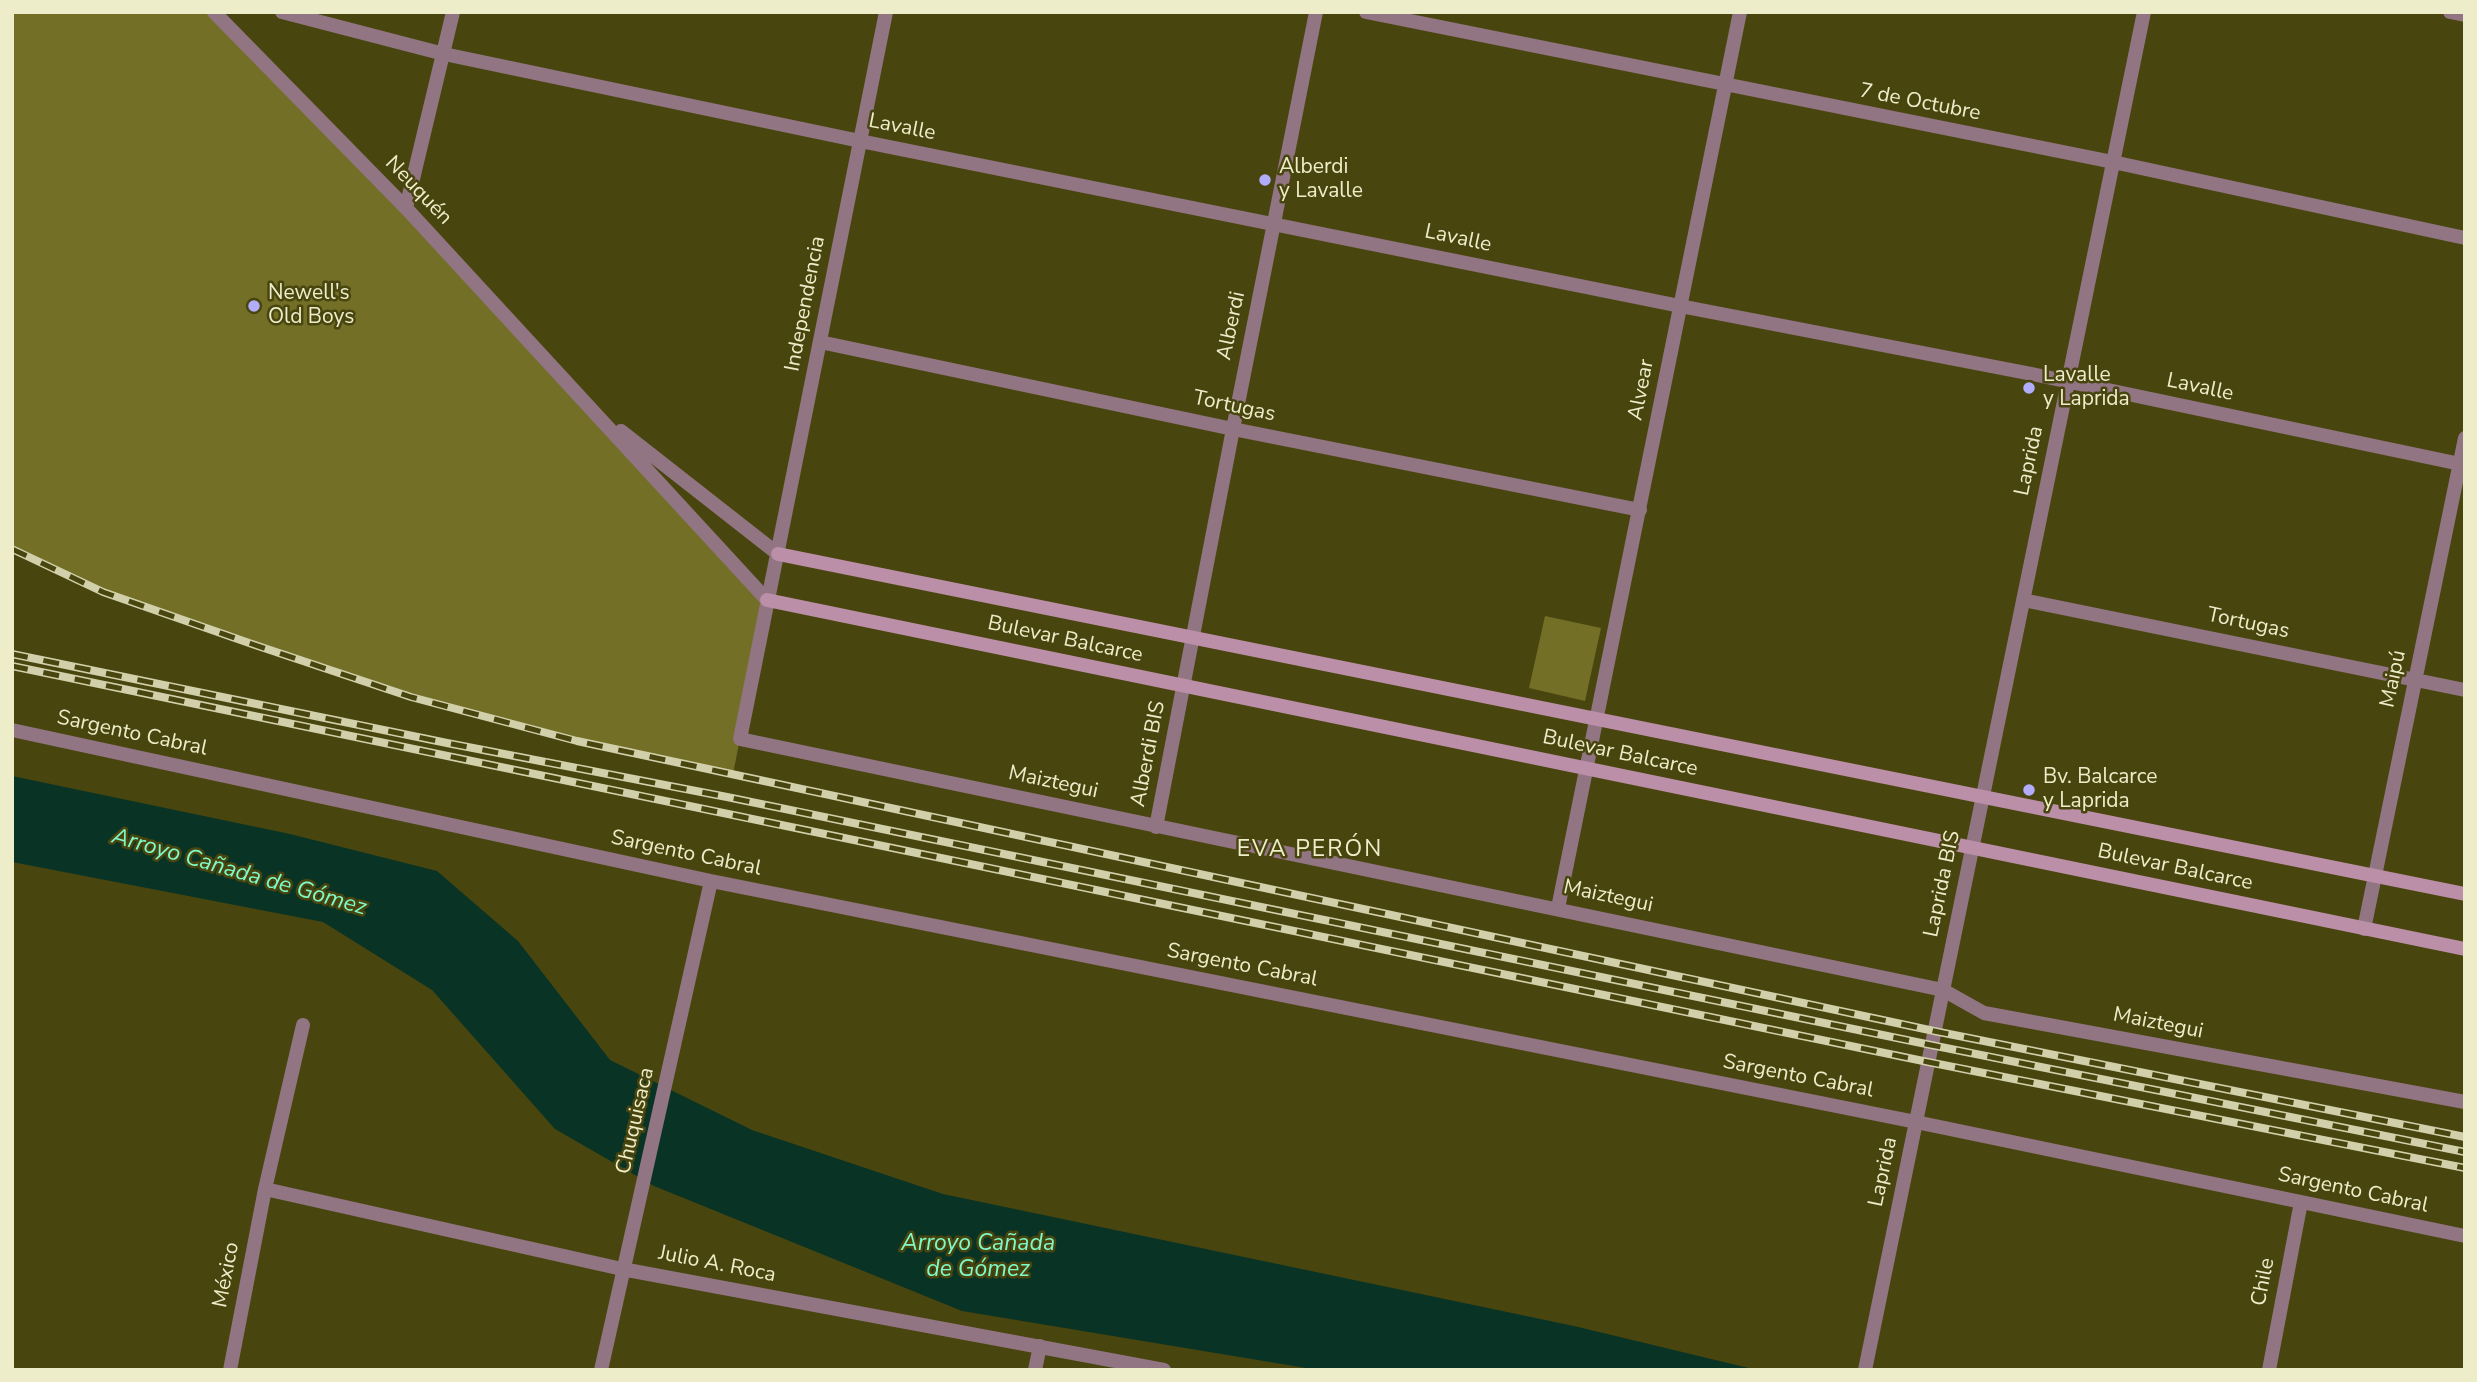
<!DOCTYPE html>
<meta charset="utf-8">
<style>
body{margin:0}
#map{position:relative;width:2477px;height:1382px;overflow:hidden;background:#49450f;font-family:"Nunito Sans",sans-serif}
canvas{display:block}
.frame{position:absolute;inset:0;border:14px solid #eeedca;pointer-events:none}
</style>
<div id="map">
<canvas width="2477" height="1382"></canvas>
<div class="frame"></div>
</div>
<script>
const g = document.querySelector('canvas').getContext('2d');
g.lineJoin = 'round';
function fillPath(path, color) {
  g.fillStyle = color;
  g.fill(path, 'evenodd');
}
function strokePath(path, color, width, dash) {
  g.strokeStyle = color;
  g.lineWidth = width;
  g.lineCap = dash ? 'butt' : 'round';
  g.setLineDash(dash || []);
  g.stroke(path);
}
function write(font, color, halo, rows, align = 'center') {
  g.font = font + ' "Nunito Sans",sans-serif';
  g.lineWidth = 5;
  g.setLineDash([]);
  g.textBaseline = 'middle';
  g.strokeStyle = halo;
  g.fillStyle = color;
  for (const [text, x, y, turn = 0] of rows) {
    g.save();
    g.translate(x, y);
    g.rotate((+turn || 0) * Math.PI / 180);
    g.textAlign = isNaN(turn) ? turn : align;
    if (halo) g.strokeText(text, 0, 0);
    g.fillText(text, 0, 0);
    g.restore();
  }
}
const green = new Path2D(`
 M12,12H214L767,600L733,774L577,741L411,697L103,592L12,549Z
 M1545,616L1601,628L1585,701L1529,688Z`);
const water = new Path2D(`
 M12,776L290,834L437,871L518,941L610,1060L752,1130L943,1194L1574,1326L1757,1370H1318L962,1311L654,1186L555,1129L432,990L323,922L12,862Z`);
const minor = new Path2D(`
 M214,12L406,208L767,600
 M282,12L444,54L860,141L1680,306L2032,374L2465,465
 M886,12L740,739C1140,823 1542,904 1943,990L1984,1013L2465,1102
 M1366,12L2113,162L2465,238
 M2450,12L2465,15
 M406,208L453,12
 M820,342L1233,429L1640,510
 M621,431L778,554
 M2023,600L2465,690
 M12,730L711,881L1916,1122L2465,1236
 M1156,827L1233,429L1316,12
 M1558,908L1740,12
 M2364,929L2465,438
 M265,1189L622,1269L1164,1370
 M230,1370L265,1189L303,1025
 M601,1370L711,881
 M1035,1370L1040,1346
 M1865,1370L2144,12
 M2269,1370L2301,1202`);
const secondary = new Path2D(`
 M778,554L2465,894
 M767,600L2465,949`);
const rail = new Path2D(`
 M12,549L103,592L252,644L411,697L577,741L1934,1031L2465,1137
 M12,654L447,743L727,797L1931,1045L2465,1152
 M12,666L1928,1062L2465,1168`);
const markers = [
 [1265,180,7,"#b1adfa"],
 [254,306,7,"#b1adfa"],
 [2029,388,7,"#b1adfa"],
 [2029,790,7,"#b1adfa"]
];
const streetNames = [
 ["7 de Octubre",1920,103,11],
 ["Lavalle",902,128,11],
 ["Neuquén",418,191,46],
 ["Lavalle",1458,239,12],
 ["Independencia",806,304,-79],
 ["Alberdi",1232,326,-78],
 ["Lavalle",2200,388,12],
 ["Alvear",1642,390,-79],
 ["Tortugas",1234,407,12],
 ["Laprida",2030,461,-78],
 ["Tortugas",2248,624,12],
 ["Bulevar Balcarce",1065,640,12],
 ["Maipú",2394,679,-78],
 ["Sargento Cabral",132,734,12],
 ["Alberdi BIS",1149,754,-79],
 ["Bulevar Balcarce",1620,754,12],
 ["Maiztegui",1053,783,12],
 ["Sargento Cabral",686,854,12],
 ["Bulevar Balcarce",2175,868,12],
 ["Laprida BIS",1943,884,-78],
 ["Maiztegui",1608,897,12],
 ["Sargento Cabral",1242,966,11],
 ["Maiztegui",2158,1024,11],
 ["Sargento Cabral",1798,1077,11],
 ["Chuquisaca",636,1121,-77],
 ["Laprida",1884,1172,-78],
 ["Sargento Cabral",2353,1191,12],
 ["Julio A. Roca",717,1265,11],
 ["México",227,1275,-79],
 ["Chile",2264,1282,-79]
];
const poiNames = [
 ["Alberdi",1279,168],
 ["y Lavalle",1279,192],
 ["Newell's",268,294],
 ["Old Boys",268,318],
 ["Lavalle",2043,376],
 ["y Laprida",2043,400],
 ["Bv. Balcarce",2043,778],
 ["y Laprida",2043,802]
];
const neighbourhoodNames = [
 ["EVA PERÓN",1310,850]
];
const waterNames = [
 ["Arroyo Cañada de Gómez",239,873,16],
 ["Arroyo Cañada",978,1244],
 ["de Gómez",978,1270]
];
fillPath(green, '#736f27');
fillPath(water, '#093425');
strokePath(minor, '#917583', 14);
strokePath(secondary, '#bb8fa7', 14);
strokePath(rail, '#d1d0aa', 8);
strokePath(rail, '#49450f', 5, [16]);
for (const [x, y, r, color] of markers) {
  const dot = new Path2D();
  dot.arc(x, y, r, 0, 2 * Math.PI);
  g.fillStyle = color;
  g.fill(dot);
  strokePath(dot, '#49450f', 2.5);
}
write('21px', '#eeedca', '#49450f', streetNames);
write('21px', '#eeedca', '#49450f', poiNames, 'left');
g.letterSpacing = '2px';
write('23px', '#eeedca', '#49450f', neighbourhoodNames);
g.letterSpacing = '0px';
write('italic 23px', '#7efaca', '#49450f', waterNames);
</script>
